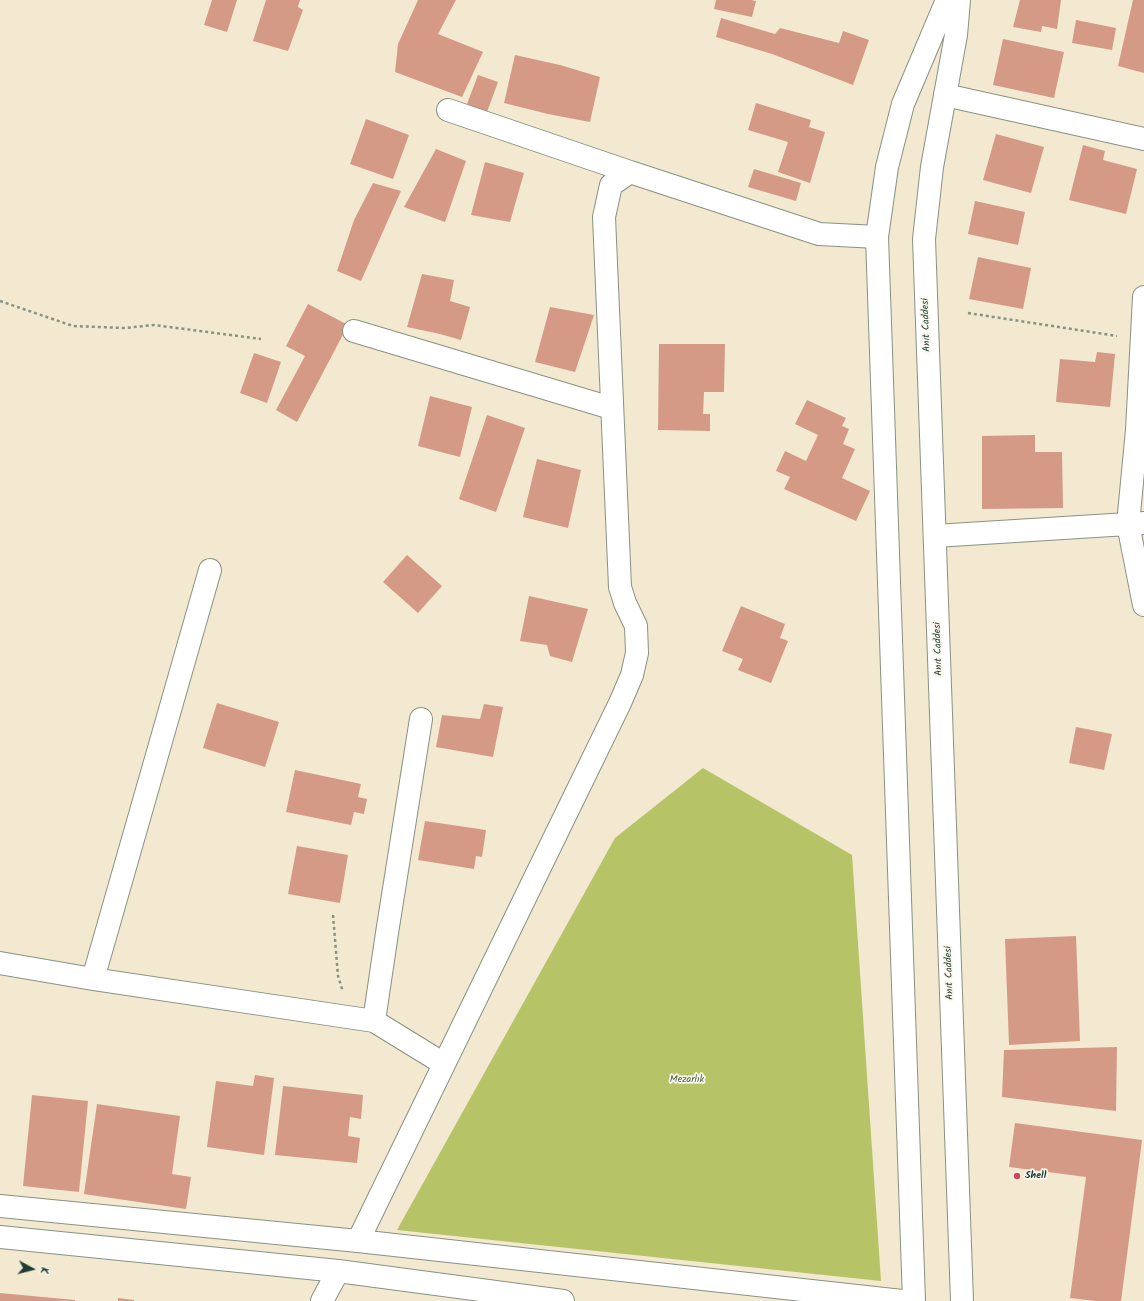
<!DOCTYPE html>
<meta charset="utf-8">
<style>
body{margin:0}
#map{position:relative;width:1144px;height:1301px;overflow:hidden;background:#f3e8d0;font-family:Kalam,sans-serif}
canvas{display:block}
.north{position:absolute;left:12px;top:1249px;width:40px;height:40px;-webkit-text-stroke:3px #fbf7ec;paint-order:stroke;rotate:97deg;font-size:11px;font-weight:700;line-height:16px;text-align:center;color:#1f3d34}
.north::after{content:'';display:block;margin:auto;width:14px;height:18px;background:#1f3d34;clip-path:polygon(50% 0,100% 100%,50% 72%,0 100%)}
</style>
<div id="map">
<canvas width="1144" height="1301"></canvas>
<div class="north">K</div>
</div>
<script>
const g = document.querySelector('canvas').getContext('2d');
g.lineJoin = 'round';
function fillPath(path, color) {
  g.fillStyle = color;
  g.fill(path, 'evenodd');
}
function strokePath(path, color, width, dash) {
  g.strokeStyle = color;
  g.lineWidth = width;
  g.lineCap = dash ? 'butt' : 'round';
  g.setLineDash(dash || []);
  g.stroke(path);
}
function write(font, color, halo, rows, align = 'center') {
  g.font = font + ' Kalam,sans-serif';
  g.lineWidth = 3.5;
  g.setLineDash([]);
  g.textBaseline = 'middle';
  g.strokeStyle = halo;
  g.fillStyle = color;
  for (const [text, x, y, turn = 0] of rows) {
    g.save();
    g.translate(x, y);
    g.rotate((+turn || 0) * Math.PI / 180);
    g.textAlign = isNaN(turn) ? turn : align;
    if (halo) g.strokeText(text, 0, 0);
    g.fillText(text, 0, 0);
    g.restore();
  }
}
const green = new Path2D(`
 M703,768L852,855L881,1281L397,1230L615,838Z`);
const building = new Path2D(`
 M212,0H237L227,32L204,25Z
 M266,0H300L298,7L303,10L288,51L253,41Z
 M418,0H456L438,34L483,52L462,97L395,72L398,44Z
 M716,0H751L756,1L752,17L714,9Z
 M1020,0H1061L1057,29L1042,26L1041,32L1013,27Z
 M1133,0H1144V73L1118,66Z
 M721,18L775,34L780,28L839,43L843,31L869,40L853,85L772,54L716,37Z
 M1076,20L1116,28L1112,50L1072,43Z
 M1003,39L1064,52L1054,98L993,85Z
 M515,55L560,65L600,77L590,122L548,114L504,103Z
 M478,75L498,82L487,112L467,104Z
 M756,103L811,120L809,127L825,132L810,183L778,172L788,142L748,130Z
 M366,119L409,135L393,179L350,164Z
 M996,134L1044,147L1031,193L983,180Z
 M1083,145L1105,151L1103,160L1137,169L1126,214L1069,200Z
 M436,149L466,161L445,222L404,207Z
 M485,162L524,173L510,222L471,215Z
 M754,169L801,183L796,201L748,187Z
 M373,183L401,191L361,281L337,271L354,220Z
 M975,201L1025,212L1018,245L968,234Z
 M978,257L1031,268L1023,309L969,299Z
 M422,274L454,280L450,301L470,307L461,340L440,334L407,327Z
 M308,304L348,325L297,422L276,410L305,356L286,346Z
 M550,307L594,315L575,372L535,362Z
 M659,344H725L724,392H704L703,414H710V431L658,430Z
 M1097,352L1115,354L1110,407L1056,402L1060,359L1095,362Z
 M254,353L281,362L267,403L240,393Z
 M430,396L472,407L460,457L418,446Z
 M807,400L846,418L842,426L849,429L843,444L855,449L842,478L870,491L856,521L784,489L790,477L776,471L785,451L806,461L818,435L795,424Z
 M487,415L525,428L496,512L459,499Z
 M1035,435V452H1062L1063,508L982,509V436Z
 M537,459L581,470L568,528L523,517Z
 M407,555L442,586L418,613L383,582Z
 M529,596L588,609L572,662L550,656L547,645L520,641Z
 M741,606L785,624L780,638L788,641L771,683L738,670L743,659L722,651Z
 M217,703L279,722L265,767L203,748Z
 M484,704L503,707L493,757L436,747L442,715L480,719Z
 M1076,727L1112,734L1104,770L1069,763Z
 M295,770L361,784L358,797L367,799L364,814L354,812L351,825L286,812Z
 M425,821L486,830L482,857L476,856L474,869L418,860Z
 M297,846L348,855L340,903L288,894Z
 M1076,936L1080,1041L1009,1045L1005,939Z
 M1117,1047L1116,1111L1002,1097L1004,1050Z
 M255,1075L274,1078L264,1155L207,1147L216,1081L253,1086Z
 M283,1086L363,1095L361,1119L350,1117L348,1136L360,1138L357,1163L275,1155Z
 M32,1095L88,1101L79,1192L23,1186Z
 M97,1104L180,1116L172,1174L191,1177L186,1209L84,1194Z
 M1015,1123L1142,1140L1121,1301H1096L1070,1298L1086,1177L1009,1167Z
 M0,1293L75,1300V1301H0Z
 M118,1298L134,1300V1301H118Z`);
const path = new Path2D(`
 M0,301L73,326L125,328L154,325L261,339
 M968,313L1117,336
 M333,915L338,976L343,992`);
const street = new Path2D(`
 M945,95L1144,139
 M448,110L630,172
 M1144,297L1137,430L1128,524L1144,605
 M354,331L611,408
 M935,536L1144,523
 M0,963L93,979L374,1021L444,1064
 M93,979L210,570
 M374,1021L387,933L421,719
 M358,1241L620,703L632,675L637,653L636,626L625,603L620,587L604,217L611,185L630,172L819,234L877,237
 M322,1301L338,1271`);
const secondary = new Path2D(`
 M959,0L956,35L932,167L924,239L962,1301
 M0,1206L358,1241L902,1301
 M0,1237L338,1271L563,1301
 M914,1301L877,237L887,167L903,104L947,0`);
const markers = [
 [1017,1176,4,"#d1495b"]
];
const streetNames = [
 ["Anıt Caddesi",927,325,-92],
 ["Anıt Caddesi",939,649,-92],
 ["Anıt Caddesi",950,973,-92]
];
const parkNames = [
 ["Mezarlık",687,1080]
];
const poiNames = [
 ["Shell",1025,1176]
];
fillPath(green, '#b6c467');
fillPath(building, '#d59a86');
strokePath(street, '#899282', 24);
strokePath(secondary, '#899282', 24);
strokePath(path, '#899282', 2.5, [3, 3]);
strokePath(street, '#fff', 22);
strokePath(secondary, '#fff', 22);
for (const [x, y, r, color] of markers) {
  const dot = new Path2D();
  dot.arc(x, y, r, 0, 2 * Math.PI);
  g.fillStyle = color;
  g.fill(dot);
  strokePath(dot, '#fbf7ec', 1.5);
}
write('10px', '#1f3d34', '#fbf7ec', streetNames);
write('10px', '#455f41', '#fbf7ec', parkNames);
write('bold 10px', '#1f3d34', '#fbf7ec', poiNames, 'left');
</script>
